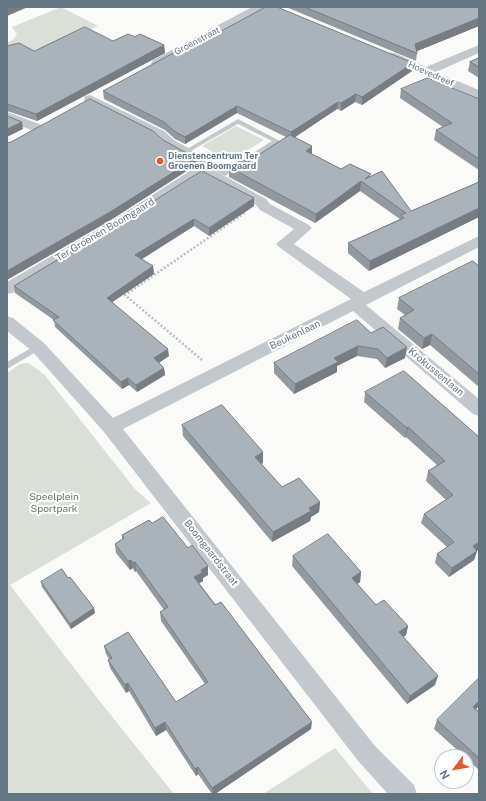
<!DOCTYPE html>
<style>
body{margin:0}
#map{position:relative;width:486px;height:801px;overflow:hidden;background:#fafaf8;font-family:"Public Sans",sans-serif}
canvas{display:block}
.frame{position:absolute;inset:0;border:8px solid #657683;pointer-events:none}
.north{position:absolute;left:434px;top:749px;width:40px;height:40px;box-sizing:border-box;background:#fff;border:1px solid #c1c8cd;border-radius:50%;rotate:239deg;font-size:11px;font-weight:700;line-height:16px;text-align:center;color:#657683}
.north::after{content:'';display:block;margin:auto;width:14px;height:18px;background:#e4572e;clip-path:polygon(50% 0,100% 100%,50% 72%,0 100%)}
</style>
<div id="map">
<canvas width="486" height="801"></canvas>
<div class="frame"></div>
<div class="north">N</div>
</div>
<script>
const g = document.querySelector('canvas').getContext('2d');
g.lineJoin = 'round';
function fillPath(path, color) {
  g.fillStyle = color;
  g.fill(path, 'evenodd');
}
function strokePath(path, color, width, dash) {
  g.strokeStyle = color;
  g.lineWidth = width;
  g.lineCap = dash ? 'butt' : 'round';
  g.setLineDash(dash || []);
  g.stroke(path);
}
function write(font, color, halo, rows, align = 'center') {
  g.font = font + ' "Public Sans",sans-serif';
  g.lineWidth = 4;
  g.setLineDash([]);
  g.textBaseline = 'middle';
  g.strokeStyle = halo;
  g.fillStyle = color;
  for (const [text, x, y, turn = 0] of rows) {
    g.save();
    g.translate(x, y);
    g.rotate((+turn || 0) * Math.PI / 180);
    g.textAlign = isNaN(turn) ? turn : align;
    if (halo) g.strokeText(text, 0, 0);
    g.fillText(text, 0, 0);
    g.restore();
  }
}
const green = new Path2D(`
 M61,7L98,26L7,70V43L14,39L17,34L12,27Z
 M236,126L264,140L230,161L202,146Z
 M28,363L44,374L135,489L151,503L10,585L98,699L174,794H7V373L20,364Z
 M335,748L373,794H263Z`);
const path = new Path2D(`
 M202,360L125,295L246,212`);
const service = new Path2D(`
 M238,119L280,141L225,176L205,165L209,163L225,171L272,141L238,124L187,153L185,154L182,152Z
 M38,344L41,345L42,347L41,349L7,369V362Z`);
const minor = new Path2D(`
 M252,7H267L265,9L161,66H153L151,63L153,60Z
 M479,45V53L436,72L479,90V99L387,59L385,56L387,53H395L426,67Z
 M90,95L164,131L174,140L214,162L216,165L212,169L266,199L270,204L309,225L312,228L294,244L364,292L479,236V247L366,305L479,399V416L473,414L353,311L123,429L375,746L414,785L417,794H388L359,762L104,432L32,351L7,331V316L13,318L44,343L113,418L351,299L279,247L276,244L294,229L260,210L256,205L202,176L122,227L13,293L7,294V282L112,221L199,165L164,146L154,137L85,102L84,99L85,96Z
 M7,112L42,125L44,128L42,131L37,132L7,121Z`);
const wall = new Path2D(`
 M286,7H479V26L417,51V53L416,61Z
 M135,37L164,45L165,53L37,121L7,111V46L34,51L113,41Z
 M180,53L412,71L362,105L355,102L341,111L337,109L294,137L312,154L341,169L371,176L411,211L479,182V217L369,271L348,253V243L400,219L360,191L315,223L229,177V167L247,162L286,137L237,113L185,144L175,139L165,130L104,99L103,91Z
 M479,58V78L468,71L470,62Z
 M401,89L479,99V170L434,140L436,130L443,127L400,98Z
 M254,198V206L209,236L194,226L141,259L153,266L154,274L112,302L169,356L159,363L164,368L165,375L137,392L129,385L122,389L55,327L54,320L15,293L14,286L122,221Z
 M479,266V387L430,345L422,349L398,329L400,318L405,315L397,309L399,298Z
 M371,333L405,358L385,368L377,359L357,356L337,366V372L294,394L274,373V363Z
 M365,392L479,437L477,551L474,560L449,577L435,563L437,554L447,547L421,523L424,514L446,500L426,481L428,471L437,465L406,437L405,438L364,402Z
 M182,425L263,463L261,464L282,487L320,502L319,512L311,517L310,521L272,542L183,436Z
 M152,523L188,548L208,566V575L203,578V581L199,583L311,729L215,794H212L198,774L196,776L166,730L156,736L129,691L126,693L110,668L108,660L109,659L106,654L104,646L176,702L205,684L161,621L160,612L164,610L136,571L135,572L133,568L130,570L116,553L115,544L122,539V535Z
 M293,556L361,572L360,582L357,584L376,605L408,626L406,635L403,637L435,685L407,704L292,566Z
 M41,582L95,613L71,629L42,587Z
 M476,709L479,712V770L466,758V757H465L434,729L437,720Z`);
const shadedWall = new Path2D(`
 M7,7H28L7,16Z
 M479,18V26L415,52V44Z
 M164,45L165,53L37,121L36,114Z
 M413,63L412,71L362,105V97Z
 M356,94L355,102L341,111V103Z
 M338,102L337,109L291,140V132Z
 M237,106V113L185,144V137Z
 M22,122L23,129L7,137V129Z
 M312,146V156L306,151Z
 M196,158V165L111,220L7,280V271Z
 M361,181L360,191L315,223L316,214Z
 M254,198V206L209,236V228Z
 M479,208V217L369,271L370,261Z
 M194,219V226L136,263L135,255Z
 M153,266L154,274L108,305L107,298Z
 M432,334L430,345L422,349L424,338Z
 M358,346L357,356L337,366V372L294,394L295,384L334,358Z
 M407,347L405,358L385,368L387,358Z
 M168,349L169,356L155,365L154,358Z
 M164,368L165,375L137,392L136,385Z
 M128,378L129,385L122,389L121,382Z
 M408,427L406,437L405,438L407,428Z
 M263,452V463L255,467V457Z
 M320,502L319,512L311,517L310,521L272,542L273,532L309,508Z
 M479,542V550L477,551L474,560L449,577L452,568L473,546Z
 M131,560L133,568L130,570L128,561Z
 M135,562L136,571L135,572L133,563Z
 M208,566V575L203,578V581L195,586L194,577L201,570Z
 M361,572L360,582L351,588L352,578Z
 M94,608L95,613L71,629L70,624Z
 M408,626L406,635L397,642L399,632Z
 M438,676L435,685L407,704L410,696Z
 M128,683L129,691L126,693L125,685Z
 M479,701V706L470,716L473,707Z
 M165,722L166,730L156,736L155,728Z
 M312,722L311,729L215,794H213L212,788Z
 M198,767V774L196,776L195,769Z`);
const building = new Path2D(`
 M266,7H277L413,63L362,97L356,94L341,103L338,102L291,132L237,106L185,137L174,131L164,122L103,91L177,51L180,53Z
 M305,7H479V18L415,44L417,53Z
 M85,27L113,41L128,34L135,37L140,34L164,45L36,114L7,104V46L19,43L34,51Z
 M479,58V67L470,62Z
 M428,78L479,99V159L436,130L452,123L401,89Z
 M90,99L153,131L163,140L196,158L110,212L7,271V143L11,142Z
 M7,116L22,122L7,129Z
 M290,135L312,146L306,151L341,169L350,164L371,174L365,179L382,171L411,211L479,182V208L370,261L348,243L404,218L401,215L406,213L361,181L316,214L229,167L242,160L247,162Z
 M202,171L254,198L209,228L194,219L135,255L153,266L107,298L168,349L154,358L164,368L136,385L128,378L121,382L53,320L59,317L14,286L122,221Z
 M473,261L479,266V374L432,334L424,338L400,318L414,310L399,298Z
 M357,320L371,333L383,327L407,347L387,358L378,349L358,346L334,358L338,362L295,384L274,363Z
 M404,371L479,437V542L473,546L477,551L452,568L437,554L454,542L424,514L453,495L428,471L445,461L408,427L407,428L365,392Z
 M222,405L263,452L255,457L282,487L299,478L320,502L309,508L311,511L273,532L182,425Z
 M163,517L188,548L192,545L208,566L201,570L202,573L194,577L215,605L221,602L312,722L212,788L198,767L195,769L165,722L155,728L128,683L125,685L108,660L112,658L104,646L128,632L176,702L208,682L160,612L168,607L135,562L133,563L131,560L128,561L115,544L124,538L122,535L149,520L152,523Z
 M328,534L361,572L352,578L376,605L384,600L408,626L399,632L438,676L410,696L293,556Z
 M62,569L68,578L70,577L94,608L70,624L41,582Z
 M479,678V701L473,707L479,712V758L437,720Z`);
const markers = [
 [160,161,4,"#e4572e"]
];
const farStreetnames = [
 ["Groenstraat",197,41,-28],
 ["Hoevedreef",431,74,24]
];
const farPoinames = [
 ["Dienstencentrum Ter",168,156],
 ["Groenen Boomgaard",168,166]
];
const streetNames = [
 ["Ter Groenen Boomgaard",105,230,-31],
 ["Beukenlaan",295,335,-26],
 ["Krokussenlaan",436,372,40],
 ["Boomgaardstraat",211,553,52]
];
const parkNames = [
 ["Speelplein",54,497],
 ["Sportpark",54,509]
];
fillPath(green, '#dadfd7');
strokePath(path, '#bbbfc2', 2.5, [2, 2]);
fillPath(service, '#c3c8cc');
fillPath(minor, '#c3c8cc');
fillPath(wall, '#929a9f');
fillPath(shadedWall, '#777d82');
fillPath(building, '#aab3b9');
strokePath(building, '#777d82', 1);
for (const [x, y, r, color] of markers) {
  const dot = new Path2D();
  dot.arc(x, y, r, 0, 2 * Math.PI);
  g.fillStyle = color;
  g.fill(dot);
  strokePath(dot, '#fff', 1.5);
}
write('9px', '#657683', '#fff', farStreetnames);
write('bold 9px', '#657683', '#fff', farPoinames, 'left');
write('10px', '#657683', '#fff', streetNames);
write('10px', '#687a64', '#fff', parkNames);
</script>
